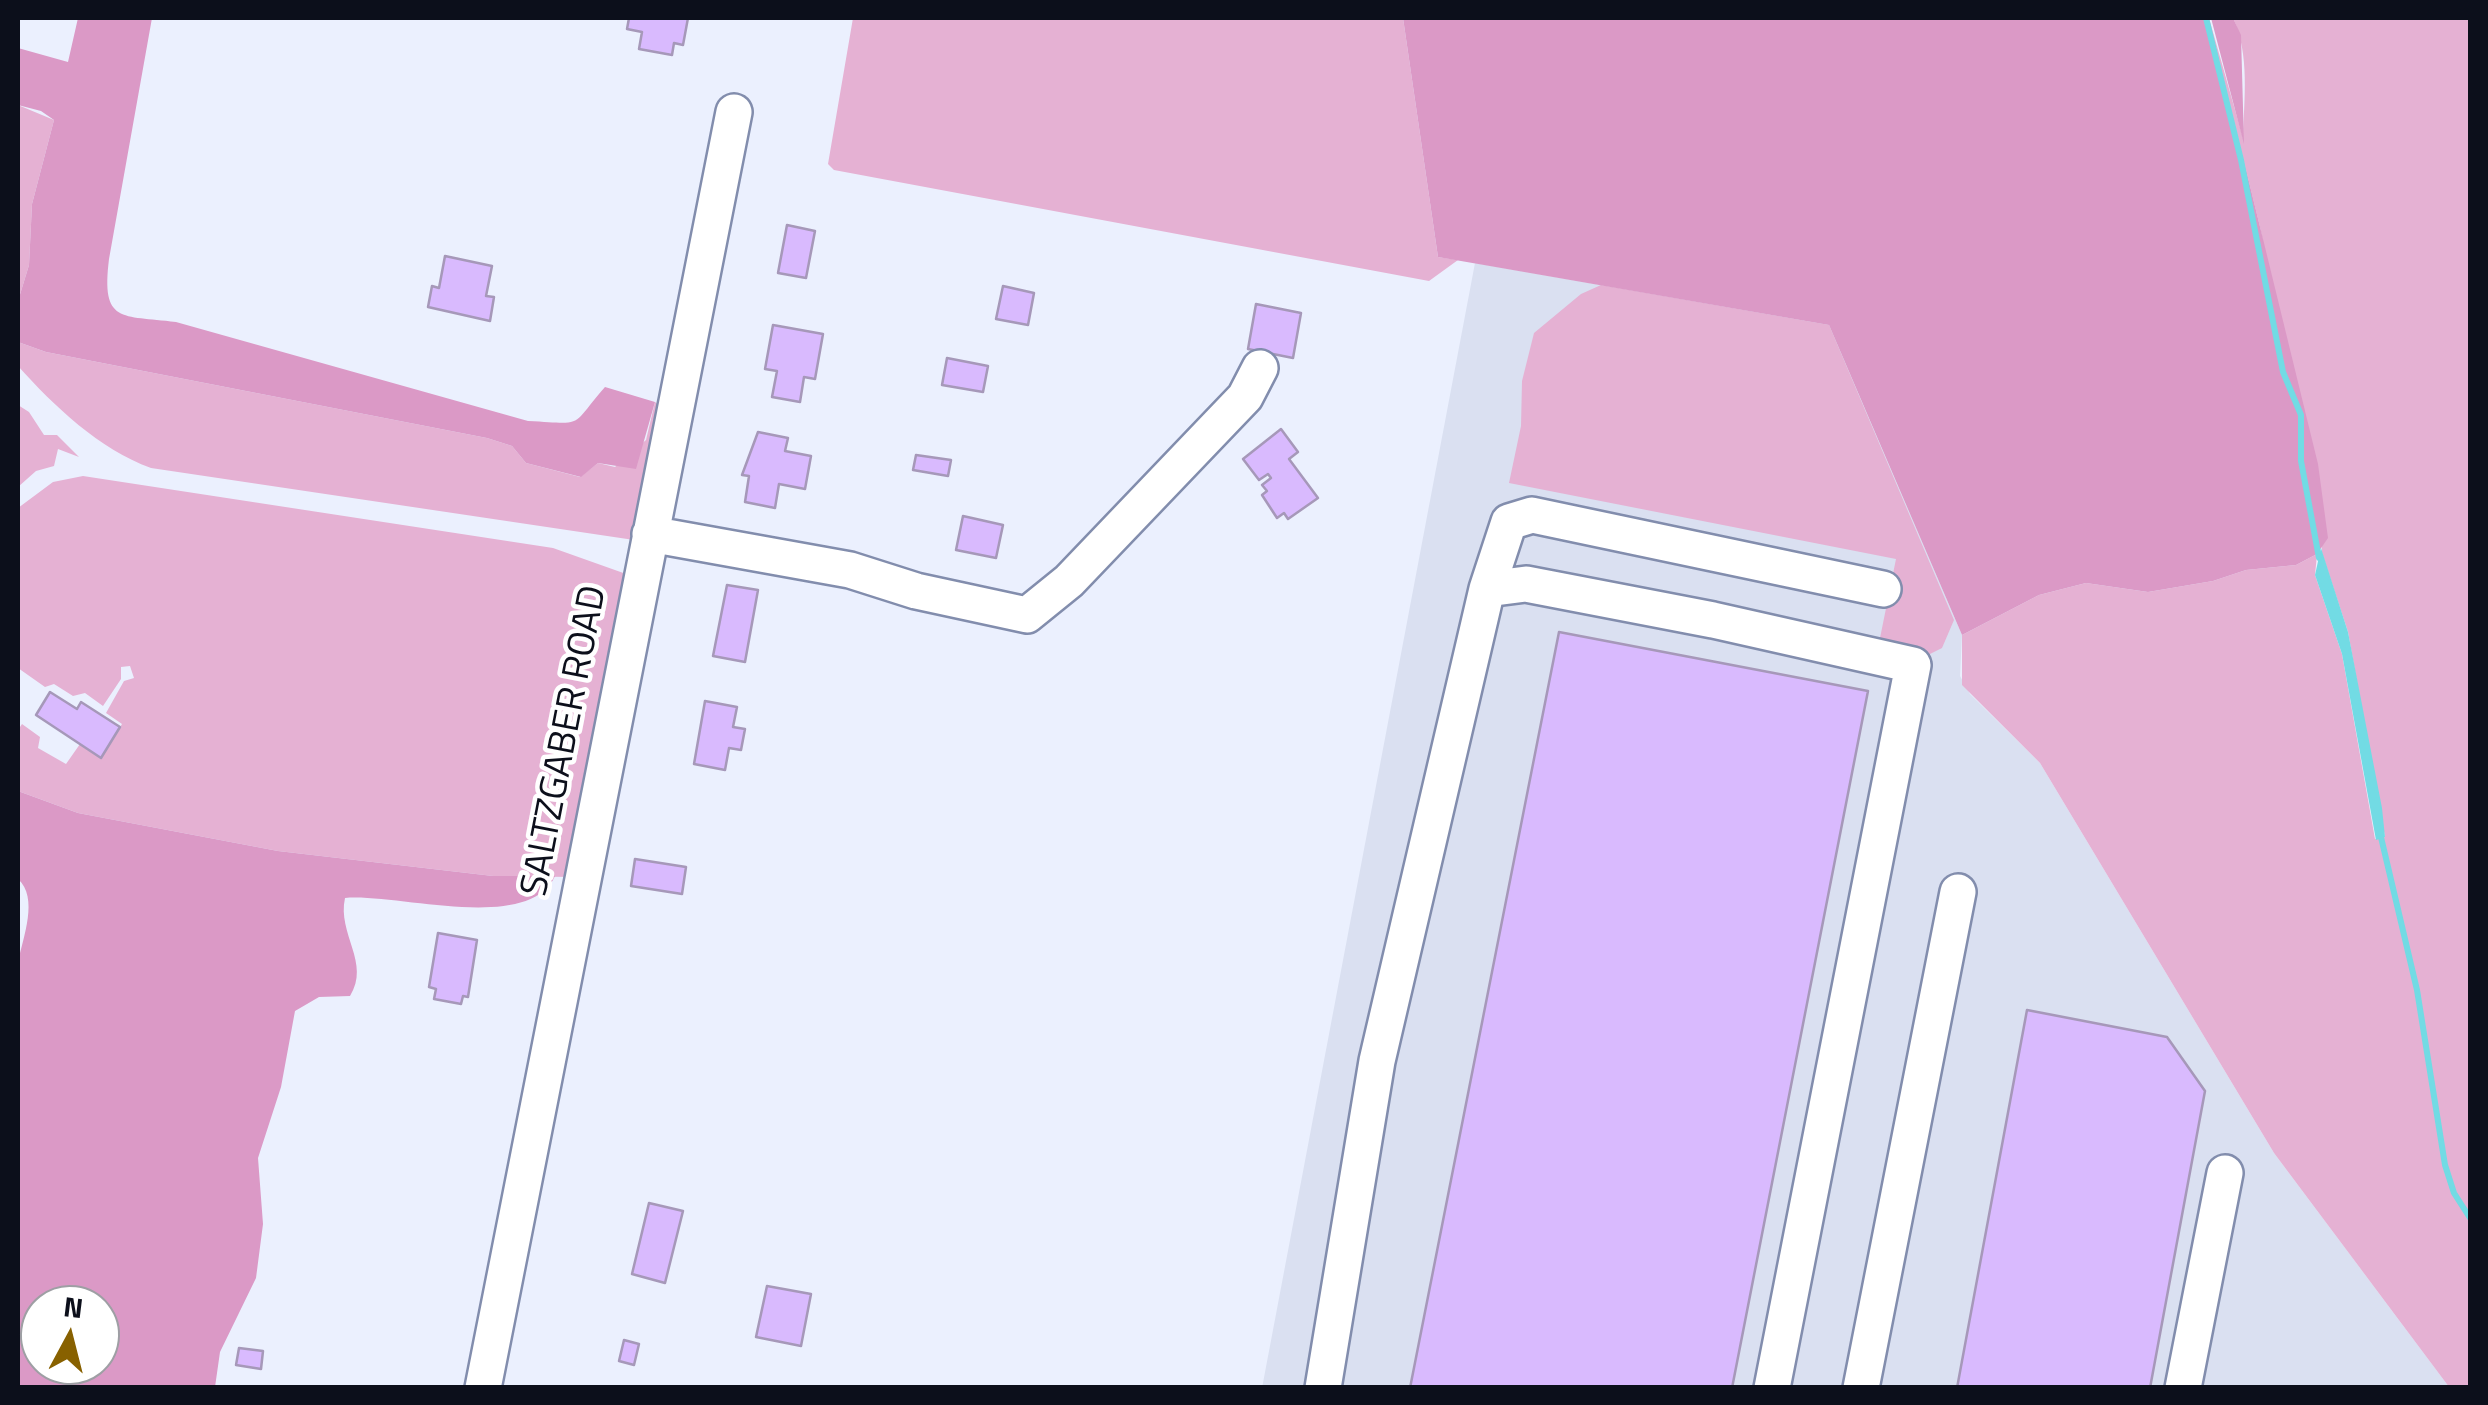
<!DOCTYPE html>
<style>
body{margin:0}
#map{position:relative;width:2488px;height:1405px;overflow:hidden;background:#ebf0fe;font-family:"Titillium Web",sans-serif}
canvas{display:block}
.frame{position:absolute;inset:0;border:20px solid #0c0f1b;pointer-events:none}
.north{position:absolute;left:20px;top:1285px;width:100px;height:100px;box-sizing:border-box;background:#fff;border:2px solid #9e9fa4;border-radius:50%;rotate:7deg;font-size:28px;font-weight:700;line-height:40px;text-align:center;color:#0c0f1b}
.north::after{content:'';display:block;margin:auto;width:35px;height:45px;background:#886100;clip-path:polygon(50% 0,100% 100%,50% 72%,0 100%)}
</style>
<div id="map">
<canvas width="2488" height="1405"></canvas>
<div class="frame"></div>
<div class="north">N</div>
</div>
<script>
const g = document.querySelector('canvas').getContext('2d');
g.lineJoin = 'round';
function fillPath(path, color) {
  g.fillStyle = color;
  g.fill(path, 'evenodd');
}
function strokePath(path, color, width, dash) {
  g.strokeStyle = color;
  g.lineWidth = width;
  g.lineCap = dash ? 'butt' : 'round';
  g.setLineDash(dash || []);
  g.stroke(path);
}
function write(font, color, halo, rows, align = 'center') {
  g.font = font + ' "Titillium Web",sans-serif';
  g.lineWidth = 9;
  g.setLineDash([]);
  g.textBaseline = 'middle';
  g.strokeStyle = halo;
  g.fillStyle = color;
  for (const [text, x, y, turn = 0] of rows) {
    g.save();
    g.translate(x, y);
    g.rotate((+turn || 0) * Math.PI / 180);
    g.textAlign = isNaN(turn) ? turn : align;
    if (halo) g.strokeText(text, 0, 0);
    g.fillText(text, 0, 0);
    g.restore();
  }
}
const built = new Path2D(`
 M1475,263L1829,325L1962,635L1960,676L1970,694L2040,763L2274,1153L2449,1387L1262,1388Z`);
const green = new Path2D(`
 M853,18H1403L1438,257L1458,260L1429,281L834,170L828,164Z
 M2209,18L2243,138C2244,100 2250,54 2233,18H2470V1387H2449L2274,1153L2040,763L1962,685V635L2039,595L2086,583L2148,592L2213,581L2246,570L2296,565L2317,554L2315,575L2342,654L2375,839L2385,837L2348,632L2322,553L2321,531L2260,227Z
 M18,105L54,120L32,204L29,265L18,301Z
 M1601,285L1829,325L1954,620L1942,648L1928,655L1879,643L1896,559L1509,483L1521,426L1522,381L1534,333L1581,294Z
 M18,342L46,352L487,438L512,446L526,463L580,477L598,463L615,467L646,440L655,402L664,410L634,540L151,468C99,449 54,406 18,366Z
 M18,405L29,412L44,435H57L79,457L58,449L54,466L36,471L18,487Z
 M83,476L553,548L629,575L572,877L493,876L278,851L78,813L18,791V730L22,724L40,737L38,748L66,764L80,744L101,758L122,724L106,713L124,681L134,678L130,666L121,667V679L103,706L85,693L73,696L54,684L45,687L18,668V508L53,482Z`);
const forest = new Path2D(`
 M78,18H152L109,259C101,324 121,315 176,322L528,421C587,424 569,428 605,387L655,402L636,469L598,463L581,477L526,463L512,446L487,438L46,352L18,342V301L29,265L32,204L54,120L41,111L18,105V48L68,62Z
 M1403,18H2209L2318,464L2328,538L2317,554L2296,565L2246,570L2213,581L2148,592L2086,583L2039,595L1962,635L1829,325L1438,257Z
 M2211,18H2233L2241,35L2244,144Z
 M18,791L78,813L278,851L493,876H555C529,934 396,893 345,898C337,934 371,963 350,996L319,997L295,1011L281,1087L258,1158L263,1224L256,1278L220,1352L215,1387H18V962C23,937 39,898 18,879ZM100,1305V1365H40V1305Z`);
const water = new Path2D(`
 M2321,548L2348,632L2382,808L2385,837L2376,840L2342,654L2315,575Z`);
const stream = new Path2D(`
 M2206,18L2241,160L2283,372L2301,415V461L2319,558
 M2380,833L2417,990L2445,1165L2454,1193L2470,1218`);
const building = new Path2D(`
 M629,18H688L683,45L674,43L672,55L639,49L642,32L627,29Z
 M787,225L815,231L806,278L778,273Z
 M445,256L492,266L486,296L494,297L490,321L428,307L432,286L439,288Z
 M1003,286L1034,293L1028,325L996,319Z
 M1256,304L1301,313L1293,358L1248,349Z
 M773,325L823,334L815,379L804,377L800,402L772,397L777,371L765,369Z
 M947,358L988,366L983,392L942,385Z
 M1281,429L1298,452L1289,459L1318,498L1288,519L1284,513L1277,518L1262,495L1267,491L1262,485L1271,478L1268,474L1259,480L1243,459Z
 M758,432L788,438L785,451L811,456L805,489L779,484L775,508L745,502L749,476L742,475Z
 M916,455L951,460L948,476L913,470Z
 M963,516L1003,525L996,558L956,550Z
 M727,585L758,590L745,662L713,656Z
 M1559,632L1868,691L1732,1388H1410Z
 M50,692L77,709L81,702L120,727L101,758L36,715Z
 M705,701L737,707L733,727L745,729L741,750L729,748L725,770L694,764Z
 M635,859L686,867L682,894L631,886Z
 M438,933L477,940L468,997L463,996L461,1004L434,999L436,989L429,987Z
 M2027,1010L2167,1037L2205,1091L2150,1388H1957Z
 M649,1203L683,1211L665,1283L632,1274Z
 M767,1286L811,1294L801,1346L756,1337Z
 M624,1340L639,1344L634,1365L619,1361Z
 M239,1348L263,1351L261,1369L236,1365Z`);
const minor = new Path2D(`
 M650,534L850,570L916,591L1027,615L1069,581L1222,421L1245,397L1260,368
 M1487,589L1509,522L1532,515L1883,589
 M483,1388L734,112
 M1323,1388L1377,1061L1487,589L1526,584L1713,620L1913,665L1772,1388
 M1861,1388L1958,892
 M2183,1388L2225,1173`);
const streetNames = [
 ["SALTZGABER ROAD",566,741,-79]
];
fillPath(built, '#dae0f1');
fillPath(green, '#e5b1d3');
fillPath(forest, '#db99c6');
fillPath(water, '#72dbe4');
strokePath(stream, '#72dbe4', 6);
fillPath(building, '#d9bafe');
strokePath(building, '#a698b9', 2.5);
strokePath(minor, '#828dad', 40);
strokePath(minor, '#fff', 35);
write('38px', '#0c0f1b', '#fff', streetNames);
</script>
